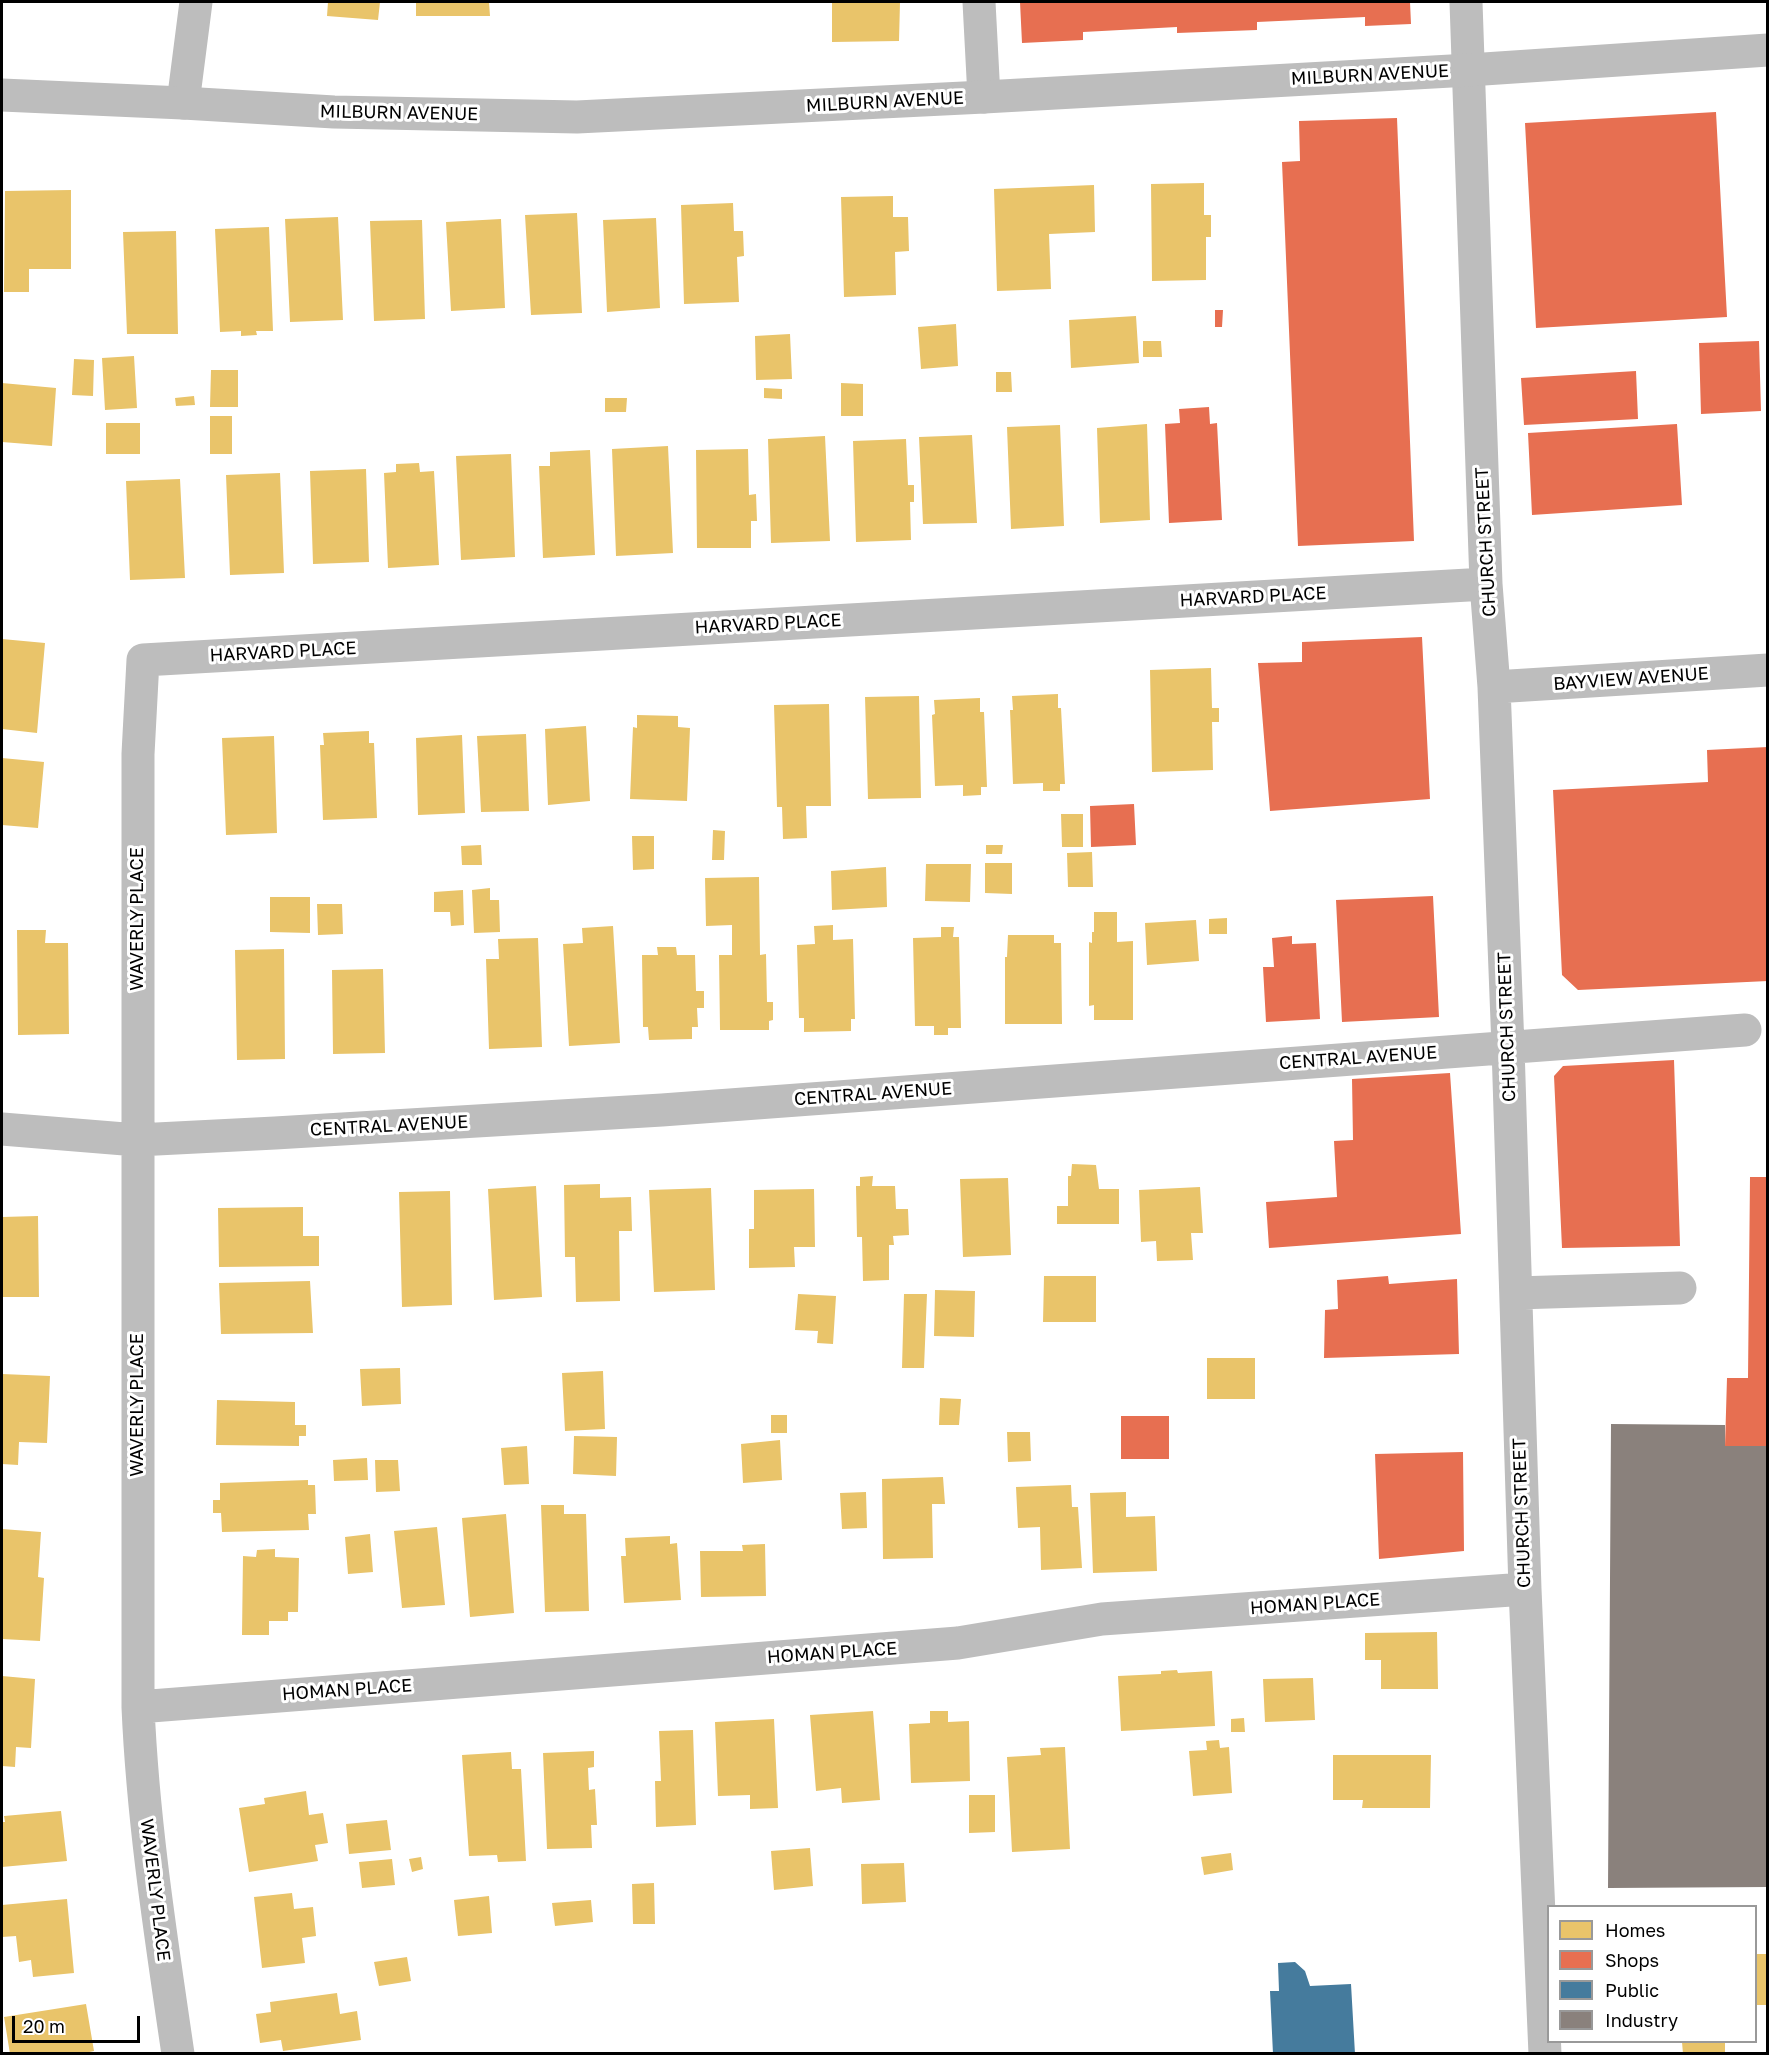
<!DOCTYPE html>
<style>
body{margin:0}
#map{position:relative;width:1769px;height:2055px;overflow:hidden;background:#fff;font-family:"Golos Text",sans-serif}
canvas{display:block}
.frame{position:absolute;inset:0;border:3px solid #000;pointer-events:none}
.legend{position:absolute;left:1547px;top:1905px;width:210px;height:138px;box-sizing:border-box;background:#fff;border:2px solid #999;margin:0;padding:8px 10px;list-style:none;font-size:18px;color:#000}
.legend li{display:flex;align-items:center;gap:12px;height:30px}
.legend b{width:30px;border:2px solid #999}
.scale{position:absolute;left:12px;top:2016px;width:128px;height:27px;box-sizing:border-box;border:3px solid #000;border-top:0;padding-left:8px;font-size:18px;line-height:21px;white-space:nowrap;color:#000;-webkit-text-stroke:4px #fff;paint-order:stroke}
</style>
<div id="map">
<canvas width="1769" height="2055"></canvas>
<div class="frame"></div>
<ul class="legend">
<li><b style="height:16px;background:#e9c46a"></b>Homes</li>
<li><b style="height:16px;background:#e76f51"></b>Shops</li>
<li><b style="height:16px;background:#457b9d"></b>Public</li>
<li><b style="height:16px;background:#8a817c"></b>Industry</li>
</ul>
<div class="scale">20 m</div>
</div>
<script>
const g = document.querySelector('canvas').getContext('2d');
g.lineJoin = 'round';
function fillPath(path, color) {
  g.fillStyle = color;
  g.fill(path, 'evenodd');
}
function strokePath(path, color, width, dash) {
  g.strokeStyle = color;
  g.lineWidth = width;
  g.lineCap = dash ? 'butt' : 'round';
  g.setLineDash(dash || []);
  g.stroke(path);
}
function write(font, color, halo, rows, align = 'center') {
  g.font = font + ' "Golos Text",sans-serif';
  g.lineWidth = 6;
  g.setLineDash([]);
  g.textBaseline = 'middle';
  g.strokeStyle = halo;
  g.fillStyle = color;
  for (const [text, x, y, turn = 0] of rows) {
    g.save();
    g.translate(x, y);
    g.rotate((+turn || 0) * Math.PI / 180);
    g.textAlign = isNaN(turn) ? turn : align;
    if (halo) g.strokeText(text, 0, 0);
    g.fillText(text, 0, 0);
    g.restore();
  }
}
const homes = new Path2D(`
 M328,2H380L378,20L327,16Z
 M416,2H489L490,16H416Z
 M832,2H900L899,41L832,42Z
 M1204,183V215H1211V237H1206V280L1152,281L1151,184Z
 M1094,185L1095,232L1049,234L1051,289L997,291L994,189Z
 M71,190V269H29V292H4L5,191Z
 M893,196V217H908L909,251L895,252L896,295L844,297L841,197Z
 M733,203L734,231H743L744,256L737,257L739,302L684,304L681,205Z
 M577,213L582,313L531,315L525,215Z
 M338,217L343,320L290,322L285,219Z
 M656,218L660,308L607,312L603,220Z
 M501,219L505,308L451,311L446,222Z
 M422,220L425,319L374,321L370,221Z
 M269,227L273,331H256L257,335L241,336V331L220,332L215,229Z
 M176,231L178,334H127L123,232Z
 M1136,316L1139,363L1071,368L1069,320Z
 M956,324L958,366L921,369L918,327Z
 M790,334L792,379L756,380L755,336Z
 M1143,341H1161L1162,357H1143Z
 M134,356L137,408L105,410L102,358Z
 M74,359L94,360L93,396L72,395Z
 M211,370H238V407H210Z
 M996,372H1011L1012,392H996Z
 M2,383L56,388L52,446L2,442Z
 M841,383L863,384V416H841Z
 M764,388L782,389V399L764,398Z
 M194,396L195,405L176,406L175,398Z
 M605,398H627L626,412H605Z
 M210,416H232V454H210Z
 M106,423H140V454H106Z
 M1147,424L1150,520L1100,523L1097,428Z
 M1060,425L1064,526L1011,529L1007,427Z
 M972,435L977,523L923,524L919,437Z
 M825,436L830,541L771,543L768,439Z
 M906,439L908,485H914V502H910L911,540L856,542L853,441Z
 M668,446L673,553L616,556L612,449Z
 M748,449L749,495L756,494L757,521H751V548H697L696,450Z
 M590,450L595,555L543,558L539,466H550V452Z
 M511,454L515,557L461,560L456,456Z
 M419,463L420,472L434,471L439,565L388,568L384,473L396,472V464Z
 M366,469L369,562L313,564L310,471Z
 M280,473L284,573L230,575L226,475Z
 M180,479L185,578L130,580L126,481Z
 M2,639L45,643L37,733L2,729Z
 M1211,668L1212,708H1219V722H1212L1213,770L1152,772L1150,670Z
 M1058,694V708H1061L1065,784H1060V791H1043V783L1013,784L1010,710H1013L1012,696Z
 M919,696L921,798L868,799L865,697Z
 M980,698V712H984L987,787H981V795L963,796V785L935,786L932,715L935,714L934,700Z
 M829,704L831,806H806L807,838L783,839L782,807H777L774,705Z
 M637,715L678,716V727L690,728L687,801L630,799L633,727L637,728Z
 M586,726L590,801L548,805L545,729Z
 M369,731V743H374L377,818L323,820L320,745H324L323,733Z
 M526,734L529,811L481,812L477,736Z
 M462,735L465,813L418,815L416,738Z
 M274,736L277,833L226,835L222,738Z
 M2,758L44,762L38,828L2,825Z
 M1061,814H1083V847H1062Z
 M713,830L725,831L724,860H712Z
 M632,836H654V869L633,870Z
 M481,845L482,865H462L461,846Z
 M986,845H1003L1002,854H986Z
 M1092,852L1093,887H1068L1067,853Z
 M985,863H1012V894L985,893Z
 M926,864H971L970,902L925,901Z
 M886,867L887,907L832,910L831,871Z
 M759,877L760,955L766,954L767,1002H773V1020L769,1021V1030H720L719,955H732V925L706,926L705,878Z
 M490,888V900H499L500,932L474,933L472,890Z
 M463,890L464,925L451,926L450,912H434V892Z
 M270,897H310V933L270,932Z
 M317,904H342L343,934L318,935Z
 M1094,912H1117V942L1133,941V1020H1094V1005L1089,1006V942L1092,943V932H1094Z
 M1227,918V934H1209V919Z
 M1196,920L1199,961L1147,965L1145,923Z
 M833,925V940L853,939L855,1019H851V1031L804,1032V1018H799L797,945L815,944L814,926Z
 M613,926L620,1043L569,1046L563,944L583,943L582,928Z
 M941,927H954L953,937H959L961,1028H948V1035H934V1026H915L913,938L941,937Z
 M17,930H46L45,943H68L69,1034L18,1035Z
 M1008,935H1054V943H1061L1062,1024H1005V957H1007Z
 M538,938L542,1047L489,1049L486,959H499L498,939Z
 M657,947H676L677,955H695L696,991H704V1008H697L698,1027H692V1039L649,1040L648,1027H643L642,955H658Z
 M284,949L285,1059L237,1060L235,950Z
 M383,969L385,1053L333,1054L332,970Z
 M1072,1164L1096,1165L1099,1189H1119V1224H1057V1206H1068V1176H1071Z
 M873,1176L872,1186H895L896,1209H908L909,1235L893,1236L894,1245H889V1280L863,1281L862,1237H857L856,1186H860V1177Z
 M1008,1178L1011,1255L963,1257L960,1179Z
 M600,1184V1198L631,1197L632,1231H619L620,1301L576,1302L575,1257H565L564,1185Z
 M536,1186L542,1297L494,1300L488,1189Z
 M1200,1187L1203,1233H1191L1193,1260L1157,1261L1156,1241L1141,1242L1139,1190Z
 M711,1188L715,1290L654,1292L649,1190Z
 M814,1189L815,1247H794L795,1267L749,1268V1229H754V1190Z
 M450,1191L452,1305L402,1307L399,1192Z
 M303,1207V1236H319V1266L219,1267L218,1208Z
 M38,1216L39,1297H2V1217Z
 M1044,1276H1096V1322H1043Z
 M310,1281L313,1333L221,1334L219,1283Z
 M935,1290L975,1291L974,1337L934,1336Z
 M798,1294L836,1296L833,1344L817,1343L818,1331L795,1330Z
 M904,1294H927L924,1368H902Z
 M1207,1358H1255V1399H1207Z
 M400,1368L401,1404L362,1406L360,1369Z
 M603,1371L605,1429L565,1431L562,1373Z
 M2,1374L50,1376L47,1443L19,1442L18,1465L2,1464Z
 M940,1398L961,1399L959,1425H939Z
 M217,1400L295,1402V1425H306V1436H299V1446L216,1445Z
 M771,1415H787V1433H771Z
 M1007,1432H1030L1031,1461L1008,1462Z
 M574,1436L617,1437L616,1476L573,1474Z
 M780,1440L782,1480L743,1483L741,1444Z
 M527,1446L529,1484L504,1485L501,1448Z
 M367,1458L368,1480L334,1481L333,1460Z
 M375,1460H398L400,1491L376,1492Z
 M943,1477L945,1504H932L933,1558L883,1559L882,1479Z
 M308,1480V1485H315L316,1514H308L309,1530L222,1532L221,1513H213V1500H220V1483Z
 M1071,1485L1072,1507H1078L1082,1568L1041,1570L1040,1527L1018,1528L1016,1487Z
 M866,1492L867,1528L842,1529L840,1493Z
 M1126,1492V1517L1155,1516L1157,1571L1093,1573L1090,1493Z
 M541,1505H564V1514H586L589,1611L545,1612Z
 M506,1514L514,1613L470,1617L462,1518Z
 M437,1527L445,1605L402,1608L394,1531Z
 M2,1529L41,1532L38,1577L44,1578L40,1641L2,1639Z
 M370,1534L373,1572L348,1574L345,1537Z
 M670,1536V1544L677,1543L681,1600L624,1603L621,1556H626L625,1538Z
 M765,1544L766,1596L701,1597L700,1551H743L742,1545Z
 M275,1549V1557L299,1558L298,1612H288V1621H269V1635H242L243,1556L256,1557L257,1550Z
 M1437,1632L1438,1689H1381V1660H1365V1633Z
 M1177,1670L1178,1673L1212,1671L1215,1726L1121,1731L1118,1676L1161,1674V1671Z
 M2,1676L35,1679L31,1748L16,1747L15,1767L2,1766Z
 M1313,1678L1315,1720L1265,1722L1263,1679Z
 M873,1711L880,1800L842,1803L841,1788L816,1791L810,1715Z
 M930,1711H948V1722L969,1721L970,1781L911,1783L909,1724L930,1723Z
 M1244,1718L1245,1732H1231V1719Z
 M774,1719L778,1808L750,1809V1795L718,1796L715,1722Z
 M693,1730L696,1825L656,1827L655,1781H661L659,1731Z
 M1219,1740L1220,1748L1229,1747L1232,1793L1193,1796L1189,1751L1207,1750L1206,1741Z
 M1065,1747L1070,1849L1012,1852L1007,1757L1041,1755L1040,1748Z
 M594,1751V1767L588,1768L589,1790L595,1789L597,1825H591L592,1848L547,1849L543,1753Z
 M511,1752L512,1769H521L526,1861L498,1862L497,1855L469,1856L462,1755Z
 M1333,1755H1431L1430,1808H1362L1363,1800H1333Z
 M306,1791L309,1815L323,1813L328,1843L315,1845L318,1861L249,1872L239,1808L265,1804L264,1798Z
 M969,1795H995V1832L969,1833Z
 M61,1811L67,1861L2,1867V1822H5L4,1816Z
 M387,1820L391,1850L349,1854L346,1824Z
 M810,1848L813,1886L774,1890L771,1851Z
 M1231,1853L1233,1870L1204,1875L1201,1857Z
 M421,1857L423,1869L412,1872L409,1859Z
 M392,1859L395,1885L362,1888L359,1862Z
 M904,1863L906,1902L862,1904L861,1864Z
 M654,1883L655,1924H633L632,1884Z
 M292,1893L294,1909L313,1907L316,1936L302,1938L305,1963L262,1968L254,1897Z
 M489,1896L492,1933L458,1936L454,1900Z
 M67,1899L74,1973L33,1977L31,1960L19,1962L16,1936L2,1937V1905Z
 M591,1900L593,1922L555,1926L552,1903Z
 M1756,1954H1767L1766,2005H1756Z
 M407,1957L411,1981L379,1986L374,1962Z
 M337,1993L340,2014L357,2011L361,2040L283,2051L281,2040L260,2043L256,2014L271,2012L270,2002Z
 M86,2004L94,2051L80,2054H10L4,2017Z
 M1682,2042H1725V2054H1683Z`);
const shops = new Path2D(`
 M1020,2H1410L1411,24L1365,26V17L1257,22V30L1177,33V27L1083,32V40L1022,43Z
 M1716,112L1727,317L1536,328L1525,123Z
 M1397,118L1414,541L1298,546L1282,162L1300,161L1299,121Z
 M1215,310H1223L1222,327H1215Z
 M1759,341L1761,411L1701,414L1699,343Z
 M1636,371L1638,419L1524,425L1521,378Z
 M1209,407L1210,424L1217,423L1222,520L1169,523L1165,424L1180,423L1179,409Z
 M1677,424L1682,505L1532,515L1528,433Z
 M1422,637L1430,799L1270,811L1258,663L1302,662V642Z
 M1768,747V981L1578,990L1562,975L1553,790L1708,782L1707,750Z
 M1134,804L1136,845L1091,847L1090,806Z
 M1433,896L1439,1017L1342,1022L1336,900Z
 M1292,936V944L1316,943L1320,1019L1266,1022L1263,967H1274L1272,938Z
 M1674,1060L1680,1246L1562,1248L1554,1076L1563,1066Z
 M1450,1073L1461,1234L1269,1248L1266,1202L1337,1197L1334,1141L1353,1140L1352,1079Z
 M1750,1177H1768V1446H1725L1727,1378H1748Z
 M1388,1276L1389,1284L1457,1279L1459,1354L1324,1358L1325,1310L1338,1309L1337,1280Z
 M1121,1416H1169V1459H1121Z
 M1463,1452L1464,1551L1379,1559L1375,1454Z`);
const public = new Path2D(`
 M1295,1962L1305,1971L1310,1986L1351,1984L1355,2054H1273L1270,1991H1279L1278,1963Z`);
const industry = new Path2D(`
 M1611,1424L1725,1425V1446H1768V1887L1608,1888Z`);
const minor = new Path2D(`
 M979,2L984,97
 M1466,2L1486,584L1494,687L1508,1047L1525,1589L1545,2054
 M183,103L196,2
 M1494,687L1768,670
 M2,1129L137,1140L275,1133L662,1110L1745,1030
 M1516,1293L1680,1288
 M138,1707L958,1643L1102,1619L1525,1589
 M178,2054C161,1938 143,1823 138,1707V754L143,660L1486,584`);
const major = new Path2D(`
 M2,95L183,103L334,112L577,117L984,97L1469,70L1768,50`);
const streetNames = [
 ["MILBURN AVENUE",1370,75,-3],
 ["MILBURN AVENUE",885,102,-3],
 ["MILBURN AVENUE",399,113,1],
 ["CHURCH STREET",1486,542,-93],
 ["HARVARD PLACE",1253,597,-3],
 ["HARVARD PLACE",768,624,-3],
 ["HARVARD PLACE",283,652,-3],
 ["BAYVIEW AVENUE",1631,679,-4],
 ["WAVERLY PLACE",137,919,-90],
 ["CHURCH STREET",1507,1027,-92],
 ["CENTRAL AVENUE",1358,1058,-4],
 ["CENTRAL AVENUE",873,1094,-4],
 ["CENTRAL AVENUE",389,1126,-3],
 ["WAVERLY PLACE",137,1405,-90],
 ["CHURCH STREET",1522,1513,-92],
 ["HOMAN PLACE",1315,1604,-4],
 ["HOMAN PLACE",832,1653,-4],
 ["HOMAN PLACE",347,1690,-4],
 ["WAVERLY PLACE",155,1890,83]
];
fillPath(homes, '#e9c46a');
fillPath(shops, '#e76f51');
fillPath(public, '#457b9d');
fillPath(industry, '#8a817c');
strokePath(minor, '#bdbdbd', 33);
strokePath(major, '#bdbdbd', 33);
write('18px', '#000', '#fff', streetNames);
</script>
